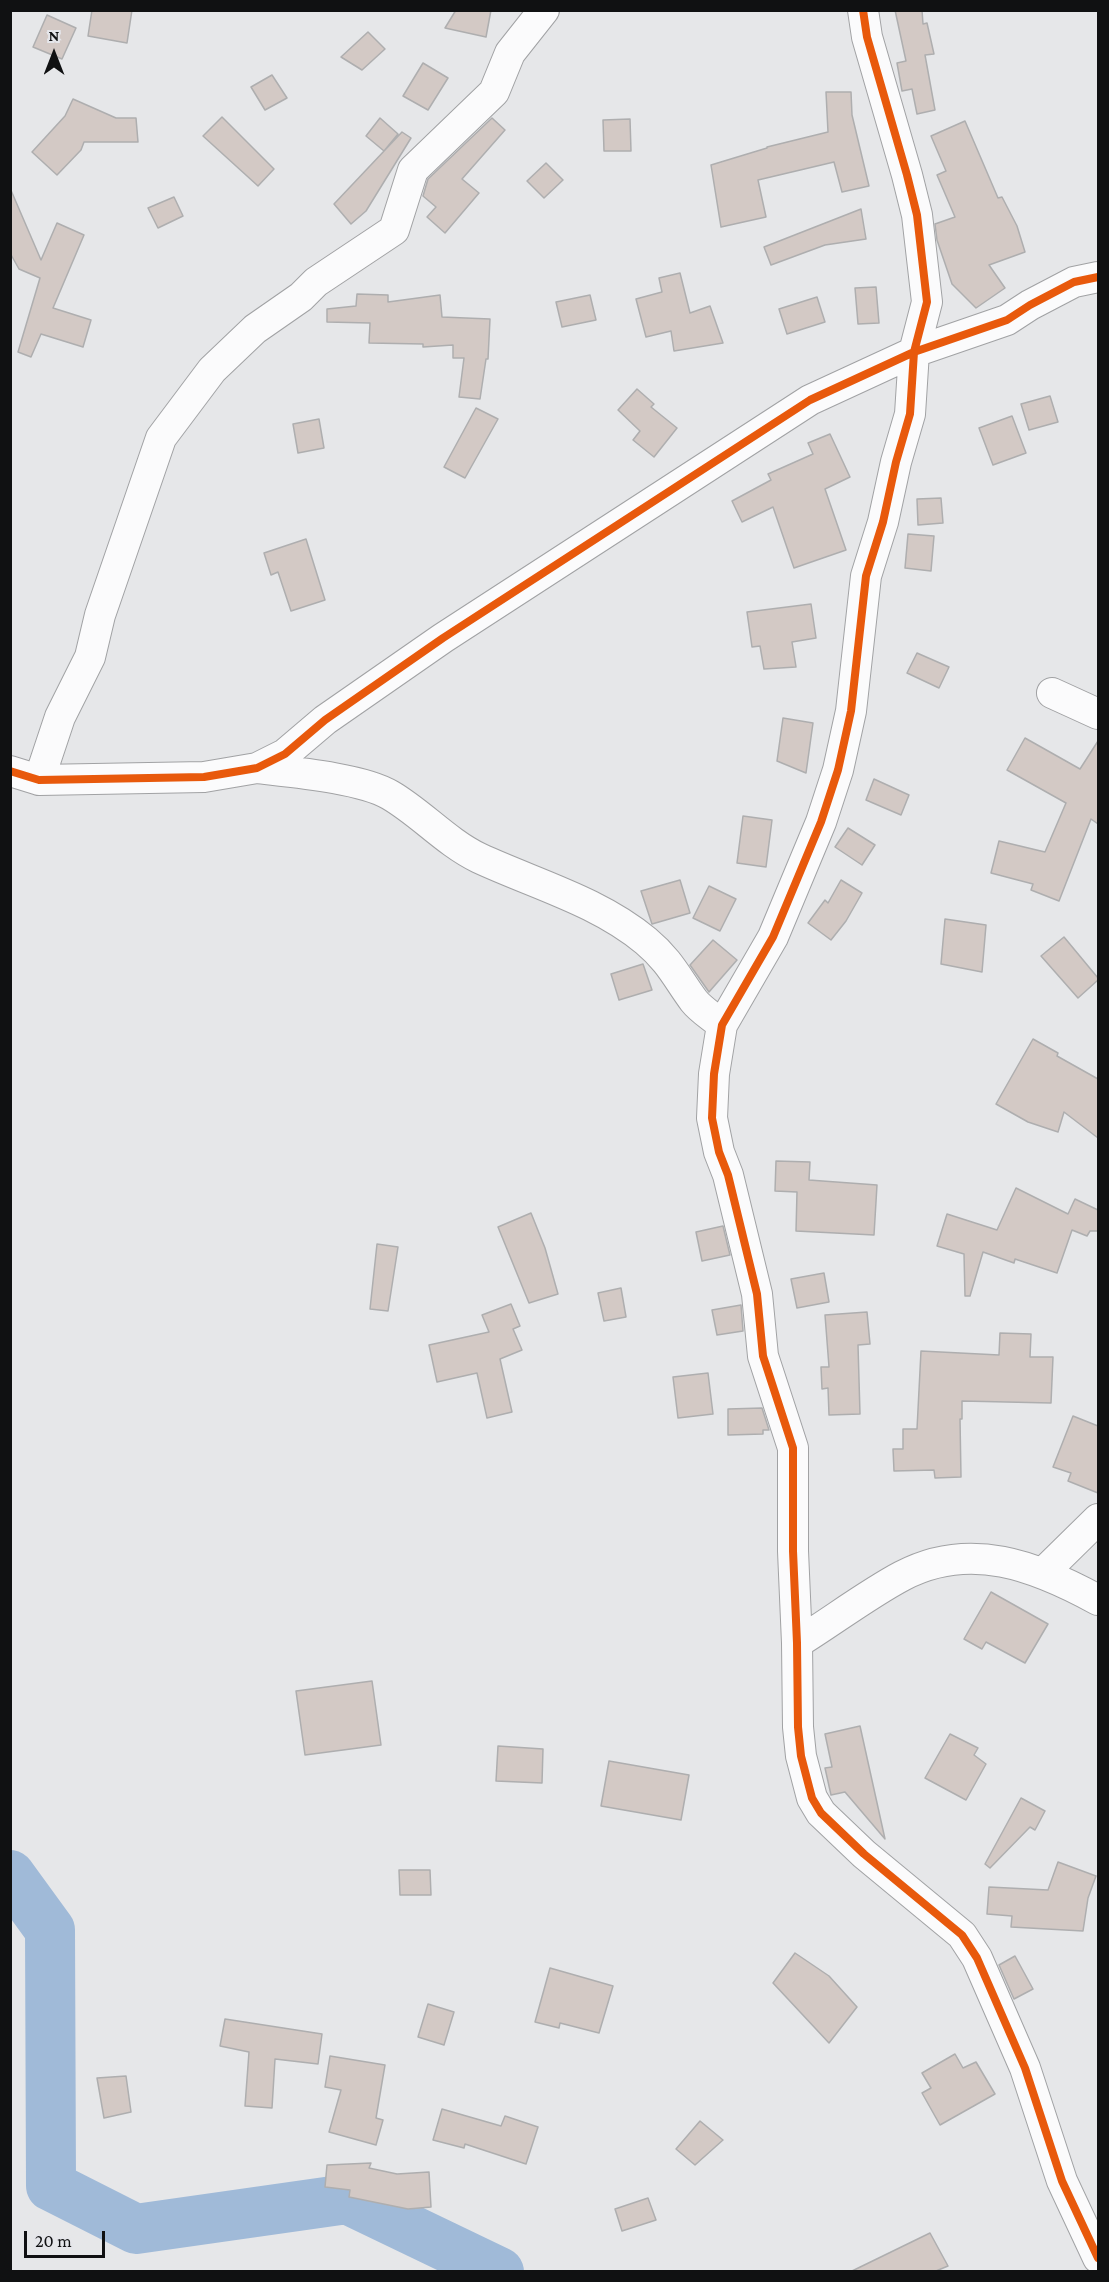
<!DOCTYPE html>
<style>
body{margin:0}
#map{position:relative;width:1109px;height:2282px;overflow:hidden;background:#e6e7e9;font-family:"Crimson Pro",serif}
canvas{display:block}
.frame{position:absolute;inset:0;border:12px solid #101112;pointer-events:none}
.north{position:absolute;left:24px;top:24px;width:60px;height:60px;-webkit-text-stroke:4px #e5e6ea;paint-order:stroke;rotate:0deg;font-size:16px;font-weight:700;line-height:24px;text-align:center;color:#101112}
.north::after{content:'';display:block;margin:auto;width:21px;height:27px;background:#101112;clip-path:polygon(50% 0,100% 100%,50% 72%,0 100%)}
.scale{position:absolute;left:24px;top:2231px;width:81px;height:27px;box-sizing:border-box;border:3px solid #101112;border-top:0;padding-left:8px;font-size:18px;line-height:21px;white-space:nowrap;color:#101112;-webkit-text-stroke:4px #e5e6ea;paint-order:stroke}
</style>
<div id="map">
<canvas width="1109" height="2282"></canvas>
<div class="frame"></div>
<div class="north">N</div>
<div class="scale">20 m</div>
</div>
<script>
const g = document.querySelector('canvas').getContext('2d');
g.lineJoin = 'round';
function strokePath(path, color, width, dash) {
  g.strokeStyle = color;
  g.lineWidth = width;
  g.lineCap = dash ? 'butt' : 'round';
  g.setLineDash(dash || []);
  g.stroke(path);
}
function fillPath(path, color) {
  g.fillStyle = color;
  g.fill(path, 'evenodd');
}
const river = new Path2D(`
 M10,1875L50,1930L51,2186L136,2229L347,2199L499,2272`);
const building = new Path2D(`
 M92,10H132L127,43L88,36Z
 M456,10H491L486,37L445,28Z
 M895,10H922L923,24L927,23L934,54L925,55L935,110L917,114L912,89L902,91L897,63L906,61Z
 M47,15L76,28L62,59L33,47Z
 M368,32L385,49L362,70L341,57Z
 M423,63L448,78L428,110L403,96Z
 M272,75L287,98L265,110L251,87Z
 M826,92H851L852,115L869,186L842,192L834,162L758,180L766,217L721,227L711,165L767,148V147L828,132Z
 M73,99L116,118H136L138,142H84L81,150L57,175L32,152L65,116Z
 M222,117L274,169L258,186L203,136Z
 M380,118L398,134L384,151L366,136Z
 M492,118L505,130L462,179L479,193L445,233L427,217L436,207L423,196L428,179Z
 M630,119L631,151H604L603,120Z
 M965,121L998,198L1002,197L1017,226L1025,252L989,265L1005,288L976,308L952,284L937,240L935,224L955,217L937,175L946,171L931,136Z
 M402,132L411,138L366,211L351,224L334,204Z
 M546,163L563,180L544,198L527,181Z
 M10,188L41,260L57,223L84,235L53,308L91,320L83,347L41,334L31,357L18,352L40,278L19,269L10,253Z
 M174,197L183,216L158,228L148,208Z
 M861,209L866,239L825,245L771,265L764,247Z
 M680,273L690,313L710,306L723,343L674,351L671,331L646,337L636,299L662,292L659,278Z
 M876,287L879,323L858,324L855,288Z
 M357,294L388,295V302L440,295L442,317L490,319L488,359H486L480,399L459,397L464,358H453V345L423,347V344L369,343L370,323L327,322V309L356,306Z
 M590,295L596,320L562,327L556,302Z
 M817,297L825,322L787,334L779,309Z
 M637,389L654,404L651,407L677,428L654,457L633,440L640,431L618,410Z
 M1050,396L1058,422L1029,430L1021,404Z
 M476,408L498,419L465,478L444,467Z
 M1012,416L1026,453L993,465L979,428Z
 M319,419L324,448L298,453L293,424Z
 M830,434L850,477L825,489L846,550L794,568L773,507L742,522L732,501L771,480L768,474L813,454L808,443Z
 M941,498L943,523L918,525L917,499Z
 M908,534L934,536L931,571L905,568Z
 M306,539L325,600L291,611L278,572L271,575L264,553Z
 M811,604L816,638L792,642L796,667L764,669L760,646L752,647L747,612Z
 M917,653L949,667L939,688L907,673Z
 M783,718L813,723L806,773L777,761Z
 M1025,738L1080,769L1098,741V824L1091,819L1059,901L1031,890L1033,884L991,873L999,841L1045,852L1066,803L1007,770Z
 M874,779L909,795L901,815L866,800Z
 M743,816L772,820L766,867L737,863Z
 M848,828L875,845L862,865L835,847Z
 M680,880L690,913L652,924L641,891Z
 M841,880L862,893L846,921L831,940L808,923L825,900L828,903Z
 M709,886L736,899L720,931L693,918Z
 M945,919L986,925L982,972L941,964Z
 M1064,937L1098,978V980L1078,998L1041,956Z
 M713,940L737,960L709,992L690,965Z
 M643,964L652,990L619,1000L611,974Z
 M1033,1039L1058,1053L1057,1056L1098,1079V1138L1064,1112L1058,1132L1028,1122L996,1104Z
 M776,1161L810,1162L809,1180L877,1185L874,1235L796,1231L797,1192L775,1191Z
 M1016,1188L1068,1214L1075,1199L1098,1210V1231H1090L1087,1236L1072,1230L1057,1273L1015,1259L1014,1263L983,1252L970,1296H965L964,1254L937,1246L947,1214L997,1230Z
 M531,1213L545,1248L558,1294L529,1303L498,1227Z
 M723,1226L730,1255L702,1261L696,1232Z
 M377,1244L398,1247L388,1311L370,1309Z
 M824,1273L829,1302L797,1308L791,1279Z
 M621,1288L626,1317L604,1321L598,1293Z
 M511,1304L520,1326L513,1329L522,1350L500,1359L512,1412L487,1418L477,1373L437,1382L429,1345L489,1332L482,1315Z
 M741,1305L743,1331L717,1335L712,1310Z
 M867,1312L870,1344L858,1345L860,1414L829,1415L828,1388L822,1389L821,1367H829L825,1315Z
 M1000,1333L1031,1334L1030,1357H1053L1051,1403L962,1401V1419H960L961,1477L935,1478L934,1470L894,1471L893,1449H903V1429H917L921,1351L999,1355Z
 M708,1373L713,1414L678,1418L673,1377Z
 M762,1408L769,1430H763V1434L728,1435V1409Z
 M1073,1416L1098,1426V1493L1068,1481L1071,1473L1053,1467Z
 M991,1592L1048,1624L1025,1663L986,1642L982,1649L964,1639Z
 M372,1681L381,1745L305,1755L296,1691Z
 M860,1726L885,1839L845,1792L831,1795L825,1768L832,1767L825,1734Z
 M950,1734L978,1748L974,1755L986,1764L966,1800L925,1778Z
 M498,1746L543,1749L542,1783L496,1781Z
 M609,1761L689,1775L681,1820L601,1806Z
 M1021,1798L1045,1811L1035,1830L1030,1827L990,1868L985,1864Z
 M1058,1862L1096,1876L1088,1898L1083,1931L1011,1927L1012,1916L987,1914L989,1887L1048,1890Z
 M399,1870H430L431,1895H400Z
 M795,1953L829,1976L857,2007L829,2043L773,1983Z
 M1015,1956L1033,1989L1014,1999L999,1965Z
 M550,1968L613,1986L599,2033L560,2023L559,2028L535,2022Z
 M428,2004L454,2012L444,2045L418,2037Z
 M225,2019L322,2034L318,2064L275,2059L272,2108L245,2106L249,2052L220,2046Z
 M955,2054L963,2068L976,2062L995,2094L940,2125L922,2093L931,2088L922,2073Z
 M330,2056L385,2065L376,2118L383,2120L376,2145L329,2132L341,2090L325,2087Z
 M126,2076L131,2112L104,2118L97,2078Z
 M442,2109L501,2126L505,2116L538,2127L526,2164L465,2144L464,2148L433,2140Z
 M700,2121L723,2140L695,2165L676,2149Z
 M371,2163L369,2168L397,2174L429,2172L431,2207L408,2209L349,2197L350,2190L325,2187L327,2165Z
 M648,2198L656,2220L622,2231L615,2209Z
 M930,2233L948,2266L936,2271H852Z`);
const street = new Path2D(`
 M863,10L867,37L907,175L917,215L927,302L914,352L910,414L896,462L883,522L866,576L851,711L838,770L821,822L773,937L722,1025L714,1074L712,1118L719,1152L728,1175L757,1294L763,1356L793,1448V1551L797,1643L798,1727L801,1756L812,1798L821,1813L864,1854L962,1935L977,1958L1025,2068L1062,2181L1098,2258
 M1052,693L1098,714
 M257,768C291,772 362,778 390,795C421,813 446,842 479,858C535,884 598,901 646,941C670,961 677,978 694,1001C701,1010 713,1017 722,1025
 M10,771L39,780L204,777L257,768L285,754L325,720L443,638L810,400L914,352L1007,320L1030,305L1074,282L1098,277
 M39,780L60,717L90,657L100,615L161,438L212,370L255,329L301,297L316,282L394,230L413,170L494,92L510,53L544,10
 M1043,1573L1098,1519
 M797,1643C831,1622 868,1594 902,1576C970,1540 1036,1566 1098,1600`);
const cycleway = new Path2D(`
 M863,10L867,37L907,175L917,215L927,302L914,352L910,414L896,462L883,522L866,576L851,711L838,770L821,822L773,937L722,1025L714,1074L712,1118L719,1152L728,1175L757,1294L763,1356L793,1448V1551L797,1643L798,1727L801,1756L812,1798L821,1813L864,1854L962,1935L977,1958L1025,2068L1062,2181L1098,2258
 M10,771L39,780L204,777L257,768L285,754L325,720L443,638L810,400L914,352L1007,320L1030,305L1074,282L1098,277`);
strokePath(river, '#a0bad8', 50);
fillPath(building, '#d3c9c5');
strokePath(building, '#aeaeaf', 1.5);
strokePath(street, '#a1a2a4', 32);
strokePath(street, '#fbfbfc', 30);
strokePath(cycleway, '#e8590c', 8);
</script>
